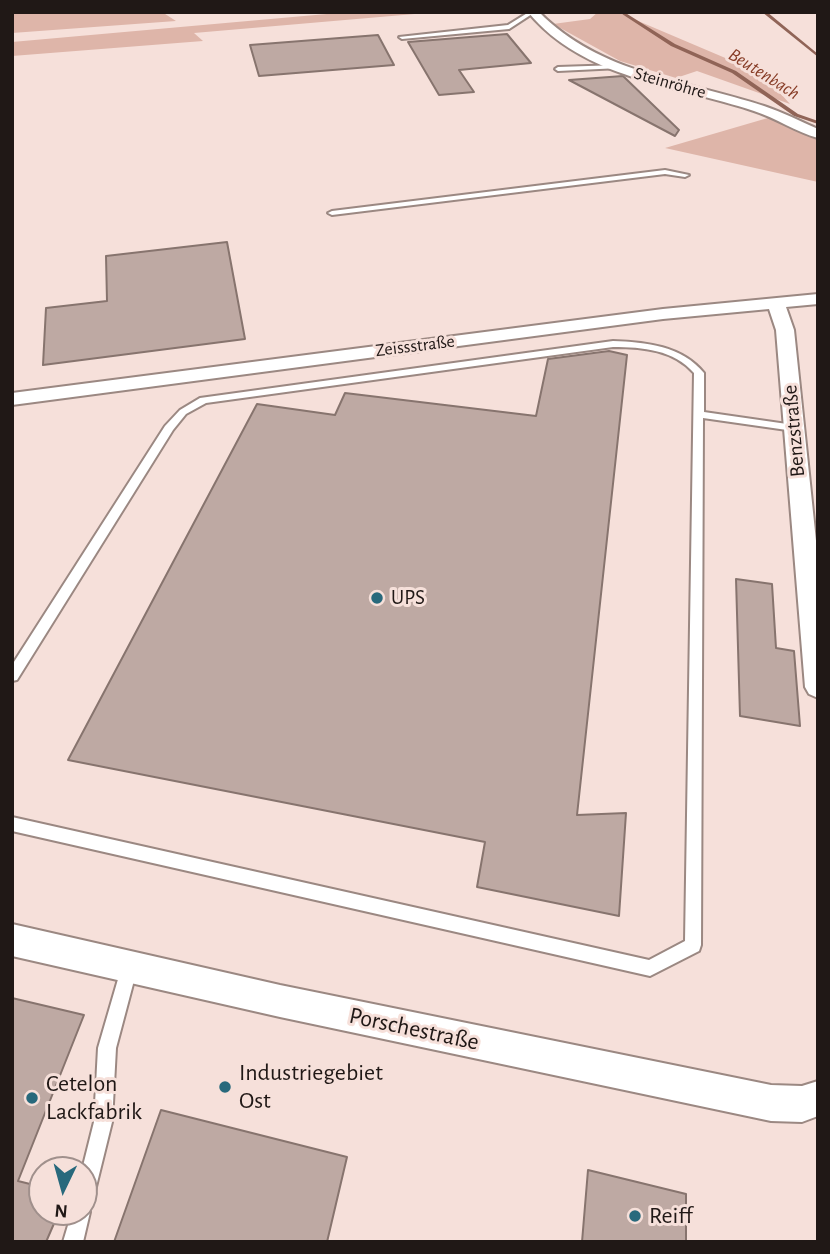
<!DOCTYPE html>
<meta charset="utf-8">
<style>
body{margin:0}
#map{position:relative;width:830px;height:1254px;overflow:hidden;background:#f6e0da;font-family:"Alegreya Sans",sans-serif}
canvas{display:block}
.frame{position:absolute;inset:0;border:14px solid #201816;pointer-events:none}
.north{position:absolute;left:28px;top:1156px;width:70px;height:70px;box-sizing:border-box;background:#f6e0da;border:2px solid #a0908c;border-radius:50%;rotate:185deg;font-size:19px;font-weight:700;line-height:28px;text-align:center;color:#201816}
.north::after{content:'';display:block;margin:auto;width:24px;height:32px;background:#28697c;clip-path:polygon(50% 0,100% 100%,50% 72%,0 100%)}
</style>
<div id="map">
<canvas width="830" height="1254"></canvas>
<div class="frame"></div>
<div class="north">N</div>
</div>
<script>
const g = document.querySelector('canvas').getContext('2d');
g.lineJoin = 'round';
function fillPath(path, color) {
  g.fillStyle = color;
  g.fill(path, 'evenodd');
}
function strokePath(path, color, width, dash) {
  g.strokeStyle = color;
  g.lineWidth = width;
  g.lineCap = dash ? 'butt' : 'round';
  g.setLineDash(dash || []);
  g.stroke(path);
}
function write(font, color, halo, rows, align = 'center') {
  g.font = font + ' "Alegreya Sans",sans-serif';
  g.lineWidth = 6;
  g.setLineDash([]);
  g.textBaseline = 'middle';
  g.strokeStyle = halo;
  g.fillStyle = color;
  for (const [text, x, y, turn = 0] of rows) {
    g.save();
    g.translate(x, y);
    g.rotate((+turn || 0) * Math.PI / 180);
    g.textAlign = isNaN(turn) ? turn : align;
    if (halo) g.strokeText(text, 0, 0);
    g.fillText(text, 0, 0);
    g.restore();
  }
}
const green = new Path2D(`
 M12,12H162L176,21L12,33Z
 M349,12H438L194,33L203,41L12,56V42Z
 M598,12H617L763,74L790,104L697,71L676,78L620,61L553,24L590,19Z
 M778,115L818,136V182L665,148Z`);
const stream = new Path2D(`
 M619,12H624L675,44L736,71L798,114L818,121V124L794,116L732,73L671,46Z
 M762,12H767L818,54V57Z`);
const building = new Path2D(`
 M507,34L531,63L459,70L474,92L439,95L408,42Z
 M378,35L394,65L259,76L250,45Z
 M623,76L679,130L675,136L569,80Z
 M227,242L245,339L43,365L46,308L107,301L106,256Z
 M609,351L627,355L577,815L626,813L619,916L477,887L485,842L68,760L257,404L335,415L345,393L536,416L548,359Z
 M736,579L772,584L776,648L794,651L800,726L740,716Z
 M12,998L84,1015L18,1181L42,1187V1212H59L46,1242H12Z
 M161,1110L347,1157L327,1242H114Z
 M588,1170L686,1194V1242H582Z`);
const lane = new Path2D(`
 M529,12H535L509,29L402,39L399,37L508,25Z
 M618,65L620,68L558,71L555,69L558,67Z
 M665,170L689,175L685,177L665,174L332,215L328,213L332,211Z
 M613,341C646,342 682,346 704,373V412L794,425L799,428L794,431L703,418L701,945L699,951L650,976L12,831V817L649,960L685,941L694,373C674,350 643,347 613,347L206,403L186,414L173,430L17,680L12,681V665L165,426L180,410L200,398Z
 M129,961L135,963L137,969L116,1048L112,1122L93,1199L88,1207L90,1212L83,1242H63L72,1212H84V1170H82L94,1122L98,1048L121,969L123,963Z`);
const street = new Path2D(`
 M528,12H539C600,74 685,80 764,106C782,112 800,121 818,129V138C796,132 776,118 754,111C676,85 583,79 528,12Z
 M818,294V304L786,307L794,330L818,560V698L809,694L805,687L776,330L769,309L663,319L12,405V393L663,309Z
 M12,924L280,985L771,1085L802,1086L818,1081V1116L802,1122L771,1121L280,1017L12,956Z`);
const markers = [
 [377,598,7,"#28697c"],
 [225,1087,7,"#28697c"],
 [32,1098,7,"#28697c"],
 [635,1216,7,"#28697c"]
];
const farStreetnames = [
 ["Steinröhre",670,83,16],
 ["Zeissstraße",415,346,-7]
];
const farWaternames = [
 ["Beutenbach",764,74,32]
];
const streetNames = [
 ["Benzstraße",794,431,-95]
];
const poiNames = [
 ["UPS",391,598]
];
const nearStreetnames = [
 ["Porschestraße",414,1029,12]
];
const nearPoinames = [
 ["Industriegebiet",239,1073],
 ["Ost",239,1101],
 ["Cetelon",46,1084],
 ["Lackfabrik",46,1112],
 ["Reiff",649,1216]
];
fillPath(green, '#deb5a9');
fillPath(stream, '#906457');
fillPath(building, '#bea9a3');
strokePath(building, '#87746e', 2);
strokePath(lane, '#9b8882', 4);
strokePath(street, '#9b8882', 4);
fillPath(lane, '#fff');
fillPath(street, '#fff');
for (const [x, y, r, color] of markers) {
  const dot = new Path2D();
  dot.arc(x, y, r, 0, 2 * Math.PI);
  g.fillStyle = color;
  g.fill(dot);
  strokePath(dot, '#f6e0da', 2.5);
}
write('18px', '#201816', '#f6e0da', farStreetnames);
write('italic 19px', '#873c26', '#f6e0da', farWaternames);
write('21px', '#201816', '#f6e0da', streetNames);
write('21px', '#201816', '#f6e0da', poiNames, 'left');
write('24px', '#201816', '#f6e0da', nearStreetnames);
write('24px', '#201816', '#f6e0da', nearPoinames, 'left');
</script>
